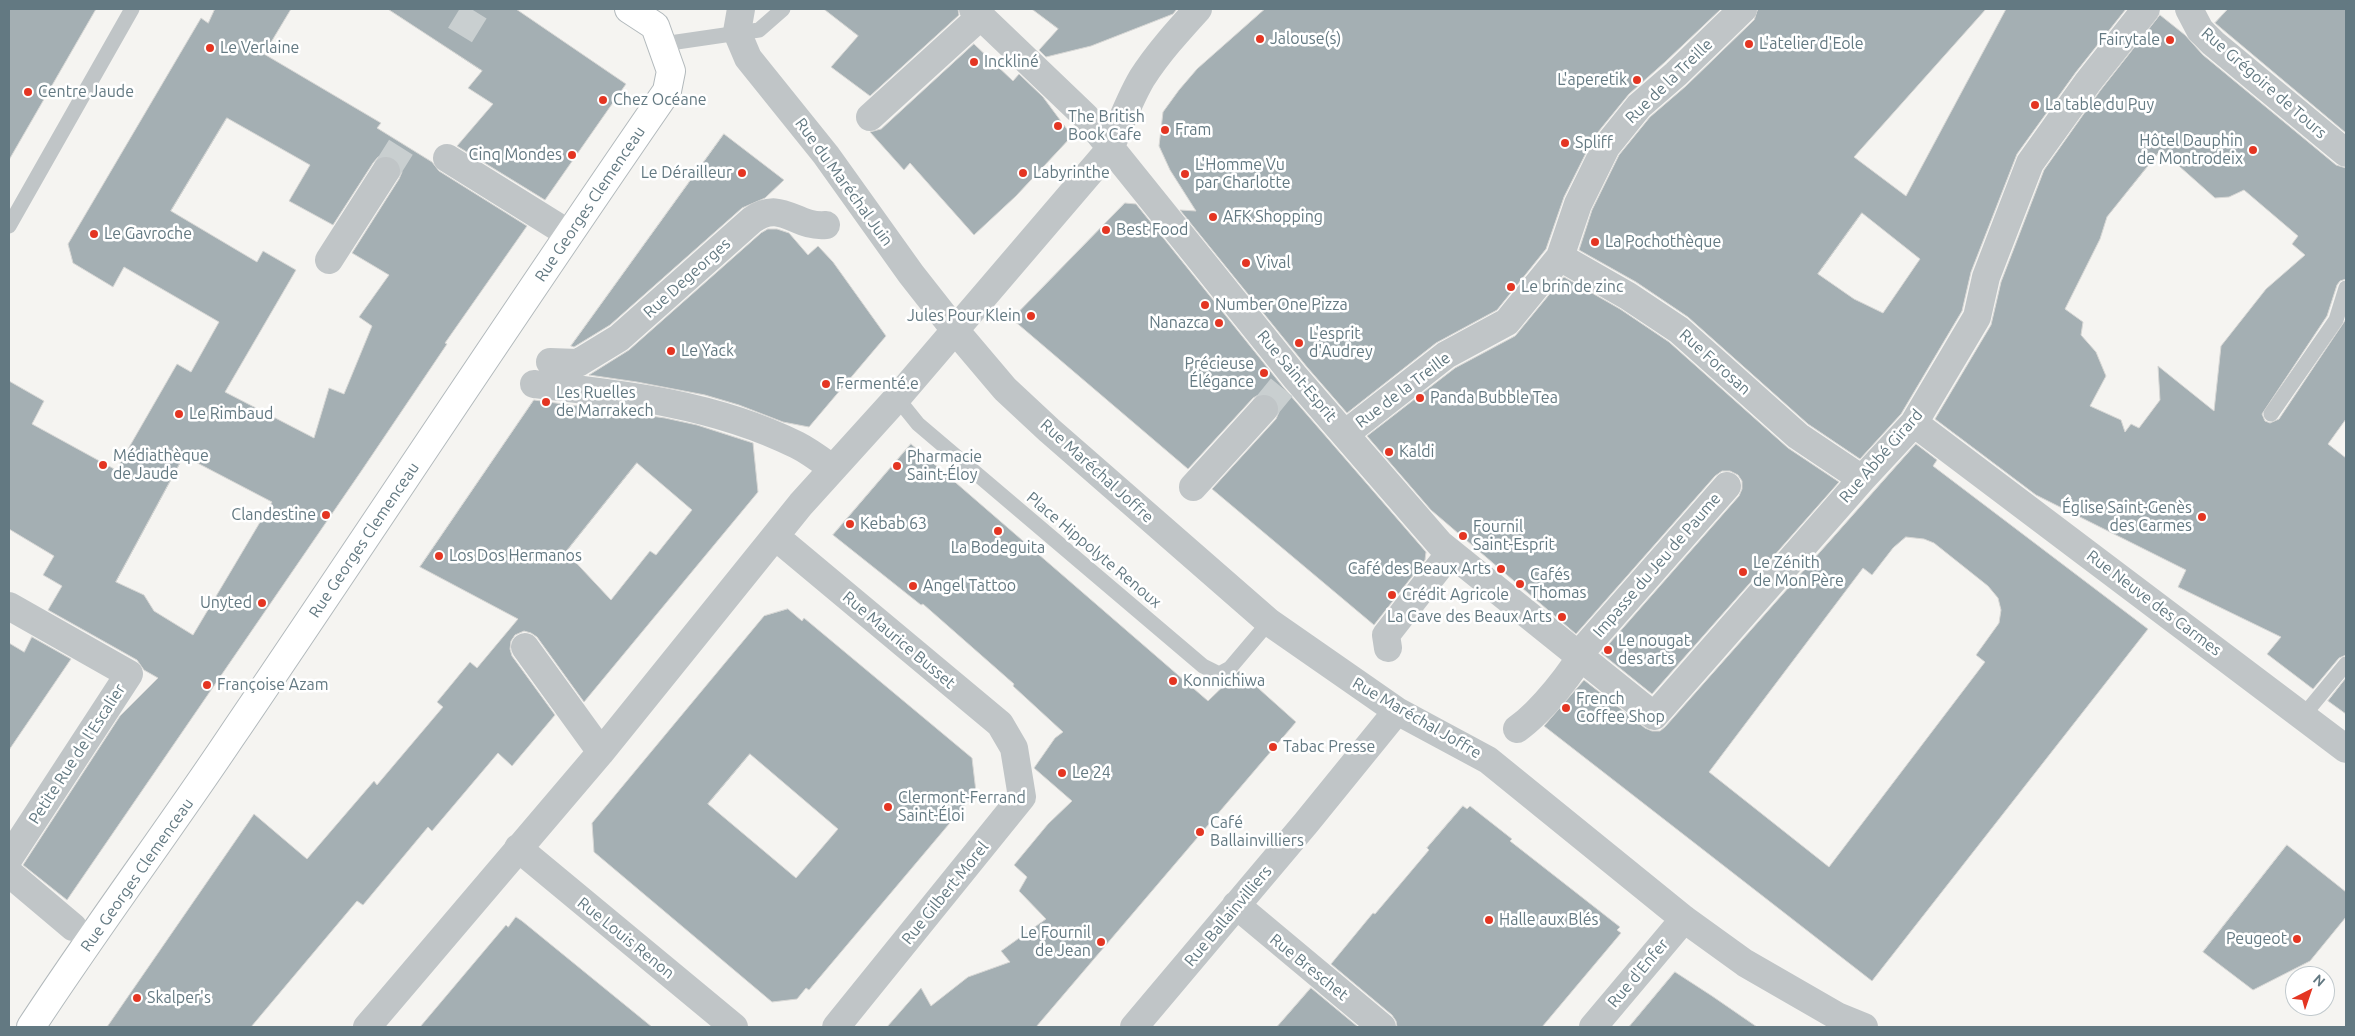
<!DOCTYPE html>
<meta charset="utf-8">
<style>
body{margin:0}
#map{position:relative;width:2355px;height:1036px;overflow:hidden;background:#f5f4f1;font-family:Ubuntu,sans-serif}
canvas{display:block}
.frame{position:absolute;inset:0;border:10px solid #637982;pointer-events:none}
.north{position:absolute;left:2285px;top:966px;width:50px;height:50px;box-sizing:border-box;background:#fff;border:1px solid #c1c9cd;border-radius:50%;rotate:41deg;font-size:14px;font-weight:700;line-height:20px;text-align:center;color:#637982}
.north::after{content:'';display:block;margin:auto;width:18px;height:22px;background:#e43522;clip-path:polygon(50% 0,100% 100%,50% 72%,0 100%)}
</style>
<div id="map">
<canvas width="2355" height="1036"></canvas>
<div class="frame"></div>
<div class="north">N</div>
</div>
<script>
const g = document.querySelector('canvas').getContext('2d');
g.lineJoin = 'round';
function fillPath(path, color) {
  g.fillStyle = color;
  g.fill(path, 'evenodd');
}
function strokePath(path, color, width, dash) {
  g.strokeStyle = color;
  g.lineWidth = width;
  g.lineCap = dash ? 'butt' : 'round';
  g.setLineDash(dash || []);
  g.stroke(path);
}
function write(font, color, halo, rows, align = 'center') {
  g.font = font + ' Ubuntu,sans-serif';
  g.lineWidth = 5;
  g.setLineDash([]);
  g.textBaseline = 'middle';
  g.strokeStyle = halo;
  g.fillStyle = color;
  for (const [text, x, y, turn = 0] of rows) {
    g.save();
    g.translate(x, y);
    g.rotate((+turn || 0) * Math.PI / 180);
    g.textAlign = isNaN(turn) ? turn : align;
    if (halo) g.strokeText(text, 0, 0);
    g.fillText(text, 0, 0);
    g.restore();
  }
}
const building = new Path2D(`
 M9,9H96L9,160Z
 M215,9H291L264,54L381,123L377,128L432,162L439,171L527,226L445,343L447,344L362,470L67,900L23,865L120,716L158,678L144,670L137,660L48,610L62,586L43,575L54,556L9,529V381L44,401L32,424L116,470L177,364L191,372L219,322L124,267L113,287L73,263L68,244L201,18L208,23ZM227,118L310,165L289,201L333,225L373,163L378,157L387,155L395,158L400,164L402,172L399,179L352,253L389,275L359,317L372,326L344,394L329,388L314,438L225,392L296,270L263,251L257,262L171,211ZM184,456L272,502L193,635L154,611L144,595L116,582Z
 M388,9H516L626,84L545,200L457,146L493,104L468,88L482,71Z
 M824,9H958L959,15L870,96L831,67L858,36Z
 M1032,9H1177L1173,14L1091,46L1046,57L1039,50L1058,29Z
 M1265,9H1721L1665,62L1629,94L1594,137L1564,197L1546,249L1497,310L1436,343L1347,413L1307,367L1180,210L1196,211L1170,170L1159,146L1163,112L1179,90L1197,69Z
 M1758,9H1986L1854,157L1906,196L2006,9H2126L2076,72L2017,154L1971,272L1962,311L1901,414L1860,459L1808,424L1688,317L1636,282L1579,250L1592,210L1619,155L1650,117L1686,86L1754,20ZM1862,213L1920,259L1883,313L1854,299L1818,274Z
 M2228,9H2346V133L2215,23Z
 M2160,15L2185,35L2203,55L2336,165L2346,168V279L2340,281L2337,285L2327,316L2262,414L2265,421L2270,423L2279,419L2346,319V419L2328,444L2346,458V655L2339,658L2313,689L2267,654L2281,637L2178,587L2186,570L2036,495L1935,419L1991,325L2001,282L2044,170L2100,91ZM2161,150L2215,198L2229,197L2244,190L2298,236L2292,244L2305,255L2266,289L2221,346L2214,411L2158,366L2160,400L2139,428L2131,424L2125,432L2121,420L2090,406L2106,376L2096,352L2081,335L2083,322L2065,309L2100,239L2107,217Z
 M974,44L1013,81L1019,74L1043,97L1072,136L1016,196L974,235L910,163L904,170L870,132L881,129Z
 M724,134L784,180L765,198L742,208L610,325L574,347L571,346Z
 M1125,203L1136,204L1283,387L1426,552L1425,560L1374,625L1212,489L1276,419L1279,412V405L1274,397L1267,394H1260L1253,398L1188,469L1012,319Z
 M768,229H777L789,233L808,255L818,246L833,262L886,336L809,427L783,422L739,405L705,395L637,382L589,375L629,350L761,233Z
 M1564,277L1620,309L1669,342L1788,448L1839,482L1652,694L1601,653L1739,496L1742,489V481L1738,475L1730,471H1722L1715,476L1576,634L1431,510L1367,436L1455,368L1515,336Z
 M534,400L665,418L697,425L753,443L758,492L584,702L537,637L531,633L524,631L515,635L511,641L510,649L512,656L555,715L512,766L498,753L432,831L428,827L363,905L357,901L251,1027H107L254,814L307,859L374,781L377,785L443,707L437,702L470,662L477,668L518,619L420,567ZM637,463L692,510L656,555L650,551L611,600L566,552Z
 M911,444L1208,701L1239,671L1296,722L1036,1027H887L921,988L931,1006L968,977L1010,962L1001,951L1046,919L1019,891L1027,877L1014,865L1048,824L1072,801L1034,768L1055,738L1063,732L1013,686L1014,684L923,604L921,605L833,535Z
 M1916,444L1937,460L1933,466L2148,629L1872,981L1544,726L1584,680L1645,728L1652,731H1660L1665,727ZM1906,537L1924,539L1934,543L1988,586L1998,598L2001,610L1999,623L1976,655L1985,662L1829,867L1709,772L1863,568L1872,575L1893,548Z
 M788,609L802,621L804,618L972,758L976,792L809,990L806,988L797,999L772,1002L594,852L592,823L764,616ZM750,754L838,829L796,878L708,804Z
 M32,637L71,659L9,750V643L24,652Z
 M2346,678V714L2328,701Z
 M1463,806L1467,809L1470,806L1512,839L1510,841L1620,927L1617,930L1621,933L1542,1027H1397L1396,1021L1392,1015L1331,964L1373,913L1375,914L1429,850L1427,848Z
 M2287,845L2346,892V917L2310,961L2253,990L2203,952Z
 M516,917L522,921L652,1027H420L506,925L508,927Z
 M1675,972L1712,996L1757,1027H1629Z
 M1311,988L1358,1027H1277Z`);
const streetTunnel = new Path2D(`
 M460,35L476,9
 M386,171L403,144
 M1264,409L1282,387`);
const lane = new Path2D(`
 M663,44L759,30L783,9
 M9,226L132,9
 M897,398L918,424L1203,666L1219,674L1230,668L1269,622
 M2271,414L2336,320L2346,288
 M2303,716L2346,664`);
const street = new Path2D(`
 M741,9L737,32L748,58L826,155L911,274L955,330L1005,389L1049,430L1269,622L1397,711L1488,760L1684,919L1745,963L1837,1016L1864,1027
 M973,9L1085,116L1295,377L1440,544L1654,716L1862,479L1914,423L1977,317L1986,277L2030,163L2088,82L2146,9
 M2189,9L2200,30L2213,43L2346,153
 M870,117L981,16
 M447,158L569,234
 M1560,257L1628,296L1679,330L1798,436L1862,479
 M329,260L386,171
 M550,362L578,363L619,338L752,220C782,199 795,228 826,225
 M534,384C623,394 715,404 797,445C809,451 821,460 832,468
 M1914,423L2346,749
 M1345,434L1446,355L1507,322L1560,257L1578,204L1606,147L1639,106L1676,74L1743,9
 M1193,487L1264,409
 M776,537L1000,724L1014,748L1022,797L836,1027
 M9,606L129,674L9,858
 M525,647L601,752
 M1388,648L1386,635L1450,553
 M1517,729C1541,712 1574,671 1587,645L1727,486
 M518,848L734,1027
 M9,873L73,927
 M1236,905L1382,1027
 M367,1027L601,752L801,504L897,398L1110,149C1120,125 1129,100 1142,78C1158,53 1178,31 1198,9
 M1134,1027L1306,823L1397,711
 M1593,1027L1684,919`);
const secondary = new Path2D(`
 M31,1027C95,929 166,834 231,737C377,522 519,305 667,91L671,71L655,26L629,9`);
const markers = [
 [1260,39,5,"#e43522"],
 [2170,40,5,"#e43522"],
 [1749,44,5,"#e43522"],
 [210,48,5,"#e43522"],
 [974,62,5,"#e43522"],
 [1637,80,5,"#e43522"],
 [28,92,5,"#e43522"],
 [603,100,5,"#e43522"],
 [2035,105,5,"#e43522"],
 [1058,126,5,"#e43522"],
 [1165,130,5,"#e43522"],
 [1565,143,5,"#e43522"],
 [2253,150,5,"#e43522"],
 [572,155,5,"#e43522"],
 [742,173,5,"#e43522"],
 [1023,173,5,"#e43522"],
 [1185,174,5,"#e43522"],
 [1213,217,5,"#e43522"],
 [1106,230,5,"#e43522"],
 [94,234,5,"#e43522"],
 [1595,242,5,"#e43522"],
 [1246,263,5,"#e43522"],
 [1511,287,5,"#e43522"],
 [1205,305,5,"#e43522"],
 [1031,316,5,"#e43522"],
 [1219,323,5,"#e43522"],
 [1299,343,5,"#e43522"],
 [671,351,5,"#e43522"],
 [1264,373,5,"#e43522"],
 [826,384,5,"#e43522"],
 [1420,398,5,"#e43522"],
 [546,402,5,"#e43522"],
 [179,414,5,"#e43522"],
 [1389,452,5,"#e43522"],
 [103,465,5,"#e43522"],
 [897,466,5,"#e43522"],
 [326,515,5,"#e43522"],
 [2202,517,5,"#e43522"],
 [850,524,5,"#e43522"],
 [998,531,5,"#e43522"],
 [1463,536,5,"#e43522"],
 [439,556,5,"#e43522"],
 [1501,569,5,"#e43522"],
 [1743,572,5,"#e43522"],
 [1520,584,5,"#e43522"],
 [913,586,5,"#e43522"],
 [1392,595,5,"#e43522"],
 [262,603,5,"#e43522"],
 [1562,617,5,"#e43522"],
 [1608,650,5,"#e43522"],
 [1173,681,5,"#e43522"],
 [207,685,5,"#e43522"],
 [1566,708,5,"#e43522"],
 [1273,747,5,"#e43522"],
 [1062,773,5,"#e43522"],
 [888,807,5,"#e43522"],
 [1200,832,5,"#e43522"],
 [1489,920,5,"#e43522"],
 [2297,939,5,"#e43522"],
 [1101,942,5,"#e43522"],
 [137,998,5,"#e43522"]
];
const poiNames = [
 ["Jalouse(s)",1270,39],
 ["Fairytale",2160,40,"right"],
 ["L'atelier d'Eole",1759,44],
 ["Le Verlaine",220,48],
 ["Inckliné",984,62],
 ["L'aperetik",1627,80,"right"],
 ["Centre Jaude",38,92],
 ["Chez Océane",613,100],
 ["La table du Puy",2045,105],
 ["The British",1068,117],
 ["Book Cafe",1068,135],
 ["Fram",1175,130],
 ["Hôtel Dauphin",2243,141,"right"],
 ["de Montrodeix",2243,159,"right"],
 ["Spliff",1575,143],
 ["Cinq Mondes",562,155,"right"],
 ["L'Homme Vu",1195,165],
 ["par Charlotte",1195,183],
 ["Le Dérailleur",732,173,"right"],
 ["Labyrinthe",1033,173],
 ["AFK Shopping",1223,217],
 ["Best Food",1116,230],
 ["Le Gavroche",104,234],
 ["La Pochothèque",1605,242],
 ["Vival",1256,263],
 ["Le brin de zinc",1521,287],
 ["Number One Pizza",1215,305],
 ["Jules Pour Klein",1021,316,"right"],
 ["Nanazca",1209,323,"right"],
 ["L'esprit",1309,334],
 ["d'Audrey",1309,352],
 ["Le Yack",681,351],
 ["Précieuse",1254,364,"right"],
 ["Élégance",1254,382,"right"],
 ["Fermenté.e",836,384],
 ["Les Ruelles",556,393],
 ["de Marrakech",556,411],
 ["Panda Bubble Tea",1430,398],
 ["Le Rimbaud",189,414],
 ["Kaldi",1399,452],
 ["Médiathèque",113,456],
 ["de Jaude",113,474],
 ["Pharmacie",907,457],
 ["Saint-Éloy",907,475],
 ["Église Saint-Genès",2192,508,"right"],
 ["des Carmes",2192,526,"right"],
 ["Clandestine",316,515,"right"],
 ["Kebab 63",860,524],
 ["Fournil",1473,527],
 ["Saint-Esprit",1473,545],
 ["La Bodeguita",998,548,"center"],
 ["Los Dos Hermanos",449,556],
 ["Le Zénith",1753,563],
 ["de Mon Père",1753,581],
 ["Café des Beaux Arts",1491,569,"right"],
 ["Cafés",1530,575],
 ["Thomas",1530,593],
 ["Angel Tattoo",923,586],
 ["Crédit Agricole",1402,595],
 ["Unyted",252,603,"right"],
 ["La Cave des Beaux Arts",1552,617,"right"],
 ["Le nougat",1618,641],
 ["des arts",1618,659],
 ["Konnichiwa",1183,681],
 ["Françoise Azam",217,685],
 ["French",1576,699],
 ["Coffee Shop",1576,717],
 ["Tabac Presse",1283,747],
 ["Le 24",1072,773],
 ["Clermont-Ferrand",898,798],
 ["Saint-Éloi",898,816],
 ["Café",1210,823],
 ["Ballainvilliers",1210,841],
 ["Halle aux Blés",1499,920],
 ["Le Fournil",1091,933,"right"],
 ["de Jean",1091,951,"right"],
 ["Peugeot",2287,939,"right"],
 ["Skalper's",147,998]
];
const streetNames = [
 ["Rue de la Treille",1669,81,-44],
 ["Rue Grégoire de Tours",2264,83,41],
 ["Rue du Maréchal Juin",844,182,54],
 ["Rue Georges Clemenceau",590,204,-56],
 ["Rue Degeorges",687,278,-42],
 ["Rue Forosan",1715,362,42],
 ["Rue Saint-Esprit",1297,376,50],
 ["Rue de la Treille",1403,390,-37],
 ["Rue Abbé Girard",1881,456,-49],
 ["Rue Maréchal Joffre",1097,471,42],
 ["Rue Georges Clemenceau",364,540,-56],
 ["Place Hippolyte Renoux",1094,550,40],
 ["Impasse du Jeu de Paume",1657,565,-49],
 ["Rue Neuve des Carmes",2154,603,37],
 ["Rue Maurice Busset",899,640,40],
 ["Rue Maréchal Joffre",1417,718,30],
 ["Petite Rue de l'Escalier",77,754,-57],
 ["Rue Georges Clemenceau",137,875,-55],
 ["Rue Gilbert Morel",945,893,-51],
 ["Rue Ballainvilliers",1228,916,-50],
 ["Rue Louis Renon",626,938,39],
 ["Rue Breschet",1309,967,39],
 ["Rue d'Enfer",1638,973,-50]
];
fillPath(building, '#a4afb3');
strokePath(building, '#d6d6d4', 1);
strokePath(streetTunnel, '#c9cfd0', 28, [28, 14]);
strokePath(secondary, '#b2b9bc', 30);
strokePath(lane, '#c0c5c7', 15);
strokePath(street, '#c0c5c7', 28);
strokePath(secondary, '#fff', 28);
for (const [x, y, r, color] of markers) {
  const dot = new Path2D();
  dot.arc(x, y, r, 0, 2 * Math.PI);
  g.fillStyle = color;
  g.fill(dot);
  strokePath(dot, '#fff', 2);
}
write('16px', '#637982', '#fff', poiNames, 'left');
write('16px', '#637982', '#fff', streetNames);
</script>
